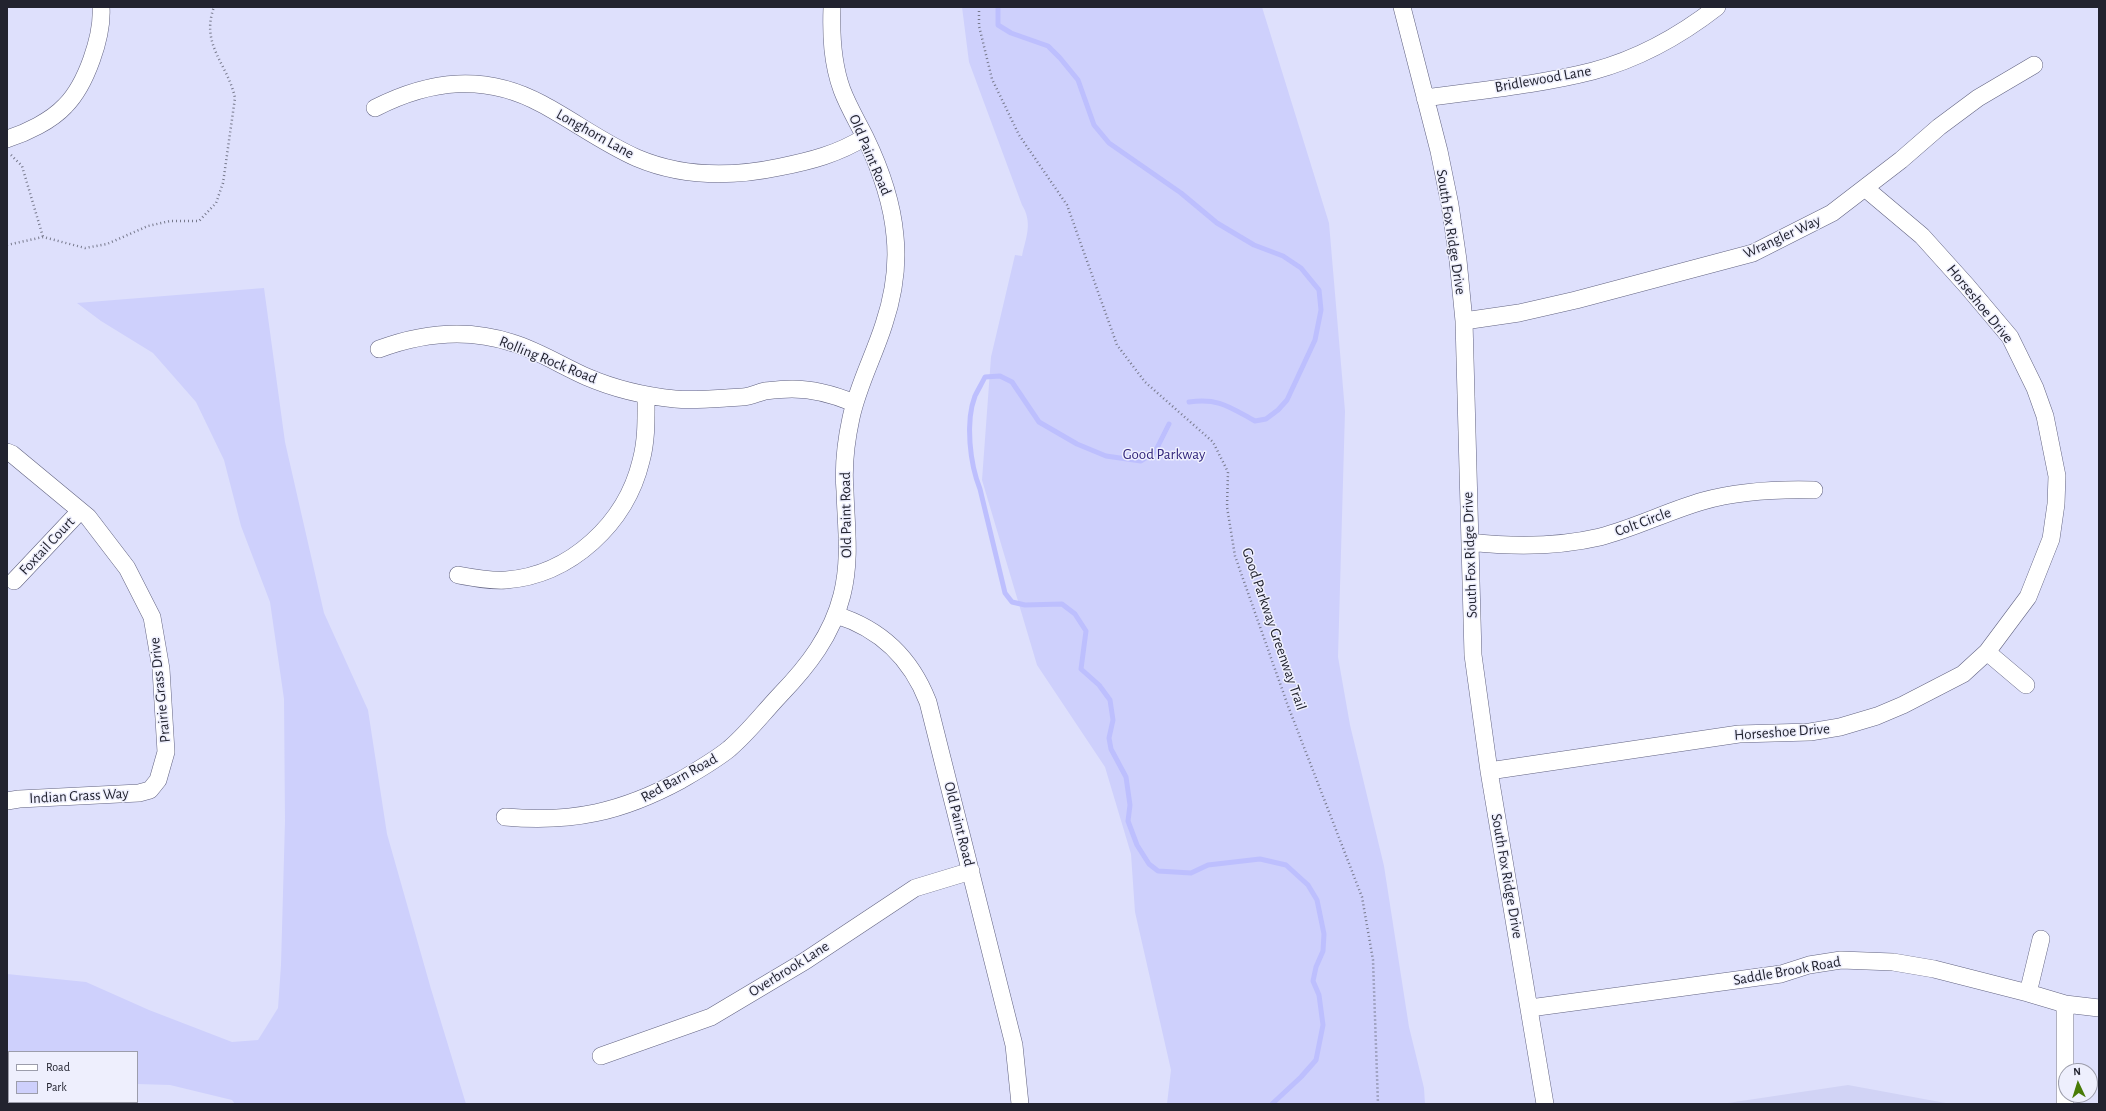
<!DOCTYPE html>
<style>
body{margin:0}
#map{position:relative;width:2106px;height:1111px;overflow:hidden;background:#dee0fc;font-family:"Alegreya Sans",sans-serif}
canvas{display:block}
.frame{position:absolute;inset:0;border:8px solid #22232f;pointer-events:none}
.legend{position:absolute;left:8px;top:1051px;width:130px;height:52px;box-sizing:border-box;background:#eeeffd;border:1px solid #9c9dab;margin:0;padding:5px 7px;list-style:none;font-size:12px;color:#22232f}
.legend li{display:flex;align-items:center;gap:8px;height:20px}
.legend b{width:20px;border:1px solid #9c9dab}
.north{position:absolute;left:2058px;top:1063px;width:40px;height:40px;box-sizing:border-box;background:#eeeffd;border:1px solid #9c9dab;border-radius:50%;rotate:356deg;font-size:11px;font-weight:700;line-height:16px;text-align:center;color:#22232f}
.north::after{content:'';display:block;margin:auto;width:14px;height:18px;background:#487b07;clip-path:polygon(50% 0,100% 100%,50% 72%,0 100%)}
</style>
<div id="map">
<canvas width="2106" height="1111"></canvas>
<div class="frame"></div>
<ul class="legend">
<li><b style="height:5px;background:#fff"></b>Road</li>
<li><b style="height:11px;background:#ced0fc"></b>Park</li>
</ul>
<div class="north">N</div>
</div>
<script>
const g = document.querySelector('canvas').getContext('2d');
g.lineJoin = 'round';
function fillPath(path, color) {
  g.fillStyle = color;
  g.fill(path, 'evenodd');
}
function strokePath(path, color, width, dash) {
  g.strokeStyle = color;
  g.lineWidth = width;
  g.lineCap = dash ? 'butt' : 'round';
  g.setLineDash(dash || []);
  g.stroke(path);
}
function write(font, color, halo, rows, align = 'center') {
  g.font = font + ' "Alegreya Sans",sans-serif';
  g.lineWidth = 3;
  g.setLineDash([]);
  g.textBaseline = 'middle';
  g.strokeStyle = halo;
  g.fillStyle = color;
  for (const [text, x, y, turn = 0] of rows) {
    g.save();
    g.translate(x, y);
    g.rotate((+turn || 0) * Math.PI / 180);
    g.textAlign = isNaN(turn) ? turn : align;
    if (halo) g.strokeText(text, 0, 0);
    g.fillText(text, 0, 0);
    g.restore();
  }
}
const built = new Path2D(`
 M1848,1085L1951,1104H1721Z`);
const green = new Path2D(`
 M962,7H1262L1329,223L1345,411L1338,657L1350,725L1384,866L1409,1027L1424,1088L1425,1104H1167L1171,1070L1135,912L1131,854L1105,767L1037,665L982,480L991,357L1015,255L1022,256C1026,237 1033,223 1022,205L969,62Z
 M264,288L285,442L324,613L368,710L387,834L431,989L466,1104H235L232,1100L170,1085L137,1084V1052H9V1080H7V974L86,982L149,1010L232,1042L258,1040L278,1008L281,965L285,821L284,699L270,602L241,526L224,460L196,402L153,353L101,321L77,303Z`);
const stream = new Path2D(`
 M998,7V25L1011,33L1048,46L1060,58L1078,80L1094,125L1109,143L1181,193L1217,223L1254,245L1283,256L1301,268L1319,290L1321,310L1315,340L1287,400L1278,410L1266,419L1255,421C1229,407 1220,398 1189,402
 M1169,424L1155,452L1141,461L1106,456L1077,444L1039,422L1012,382L1000,376L985,377C982,383 978,390 975,396C965,422 970,464 980,489L1005,593L1012,602L1025,605L1062,604L1075,614L1086,631L1081,669L1099,685L1110,700L1113,720L1109,738L1111,749L1126,777L1130,805L1128,821L1137,845L1149,864L1158,871L1191,873L1208,865L1260,859L1286,865L1308,885L1317,900L1324,934L1323,951L1316,967L1313,981L1319,995L1323,1025L1316,1060L1301,1077L1272,1104`);
const path = new Path2D(`
 M979,7V26L992,79L1019,135L1067,205L1117,345L1145,382L1213,442L1228,472L1227,507L1235,556L1288,706L1362,897L1373,960L1378,1104
 M11,155L22,166L43,237
 M7,245L43,237L85,248L107,244L148,226L170,221H199L216,203L223,183L235,98C228,64 200,45 214,7`);
const street = new Path2D(`
 M1402,7L1439,151L1450,205L1458,260L1464,321L1473,655L1489,771L1545,1104
 M1425,98C1481,90 1538,85 1593,71C1638,59 1681,35 1717,7
 M375,108C430,80 485,73 542,104C574,121 603,143 637,158C682,177 733,177 780,167C810,161 838,154 865,137
 M7,139C26,133 51,121 65,106C86,85 103,36 101,7
 M1464,321L1519,313L1576,300L1753,253L1832,213L1901,160L1939,127L1978,98L2034,65
 M379,349C422,333 468,328 513,343C539,351 562,366 587,377C615,389 645,396 675,399C697,401 720,398 742,397C750,397 757,393 765,391C774,390 784,389 792,389C814,389 835,395 854,403
 M7,452L12,454L88,517L127,568L152,617L161,669L166,752L158,780L150,790L139,793L19,799L7,801
 M1470,542C1513,547 1557,547 1600,537C1635,528 1668,511 1703,501C1739,491 1777,489 1814,490
 M458,575C474,578 490,581 506,580C571,575 626,523 641,461C647,439 646,417 646,395
 M14,581L80,511
 M836,615C881,629 911,658 928,702L1014,1045L1020,1104
 M1987,652L2026,685
 M1489,771L1739,734L1810,732L1840,727L1877,716L1903,705L1963,674L1987,652L2028,597L2051,539L2056,504L2057,476L2045,416L2035,388L2010,337L1967,286L1922,236L1865,188
 M505,817C572,823 622,812 681,780C698,770 714,761 729,749C748,733 763,713 780,695C808,666 832,635 842,595C851,559 846,526 845,491C843,467 846,441 851,418C858,385 874,356 884,324C893,297 898,265 895,236C892,201 880,168 865,137C857,121 848,106 842,90C832,63 831,35 832,7
 M2028,993L2041,939
 M1530,1008L1781,974L1809,965L1841,960L1893,962L1934,969L2028,993L2065,1004L2099,1008
 M601,1056L711,1017L805,961L915,888L971,871
 M2065,1104V1004`);
const streetNames = [
 ["Bridlewood Lane",1543,79,-10],
 ["Longhorn Lane",595,134,29],
 ["Old Paint Road",870,155,67],
 ["South Fox Ridge Drive",1451,232,81],
 ["Wrangler Way",1782,237,-25],
 ["Horseshoe Drive",1980,304,51],
 ["Rolling Rock Road",548,360,22],
 ["Old Paint Road",846,515,-91],
 ["Colt Circle",1643,522,-20],
 ["Foxtail Court",47,546,-47],
 ["South Fox Ridge Drive",1470,555,-92],
 ["Good Parkway Greenway Trail",1274,629,71],
 ["Prairie Grass Drive",160,690,-96],
 ["Horseshoe Drive",1782,732,-4],
 ["Red Barn Road",679,778,-29],
 ["Indian Grass Way",79,796,-3],
 ["Old Paint Road",959,824,76],
 ["South Fox Ridge Drive",1507,876,80],
 ["Overbrook Lane",789,969,-32],
 ["Saddle Brook Road",1787,971,-10]
];
const parkNames = [
 ["Good Parkway",1164,454]
];
fillPath(built, '#d1d3f5');
fillPath(green, '#ced0fc');
strokePath(stream, '#bdbffe', 5);
strokePath(street, '#626381', 18);
strokePath(path, '#77798c', 2.5, [1, 3]);
strokePath(street, '#fff', 17);
write('15px', '#22232f', '#eeeffd', streetNames);
write('15px', '#31257b', '#eeeffd', parkNames);
</script>
